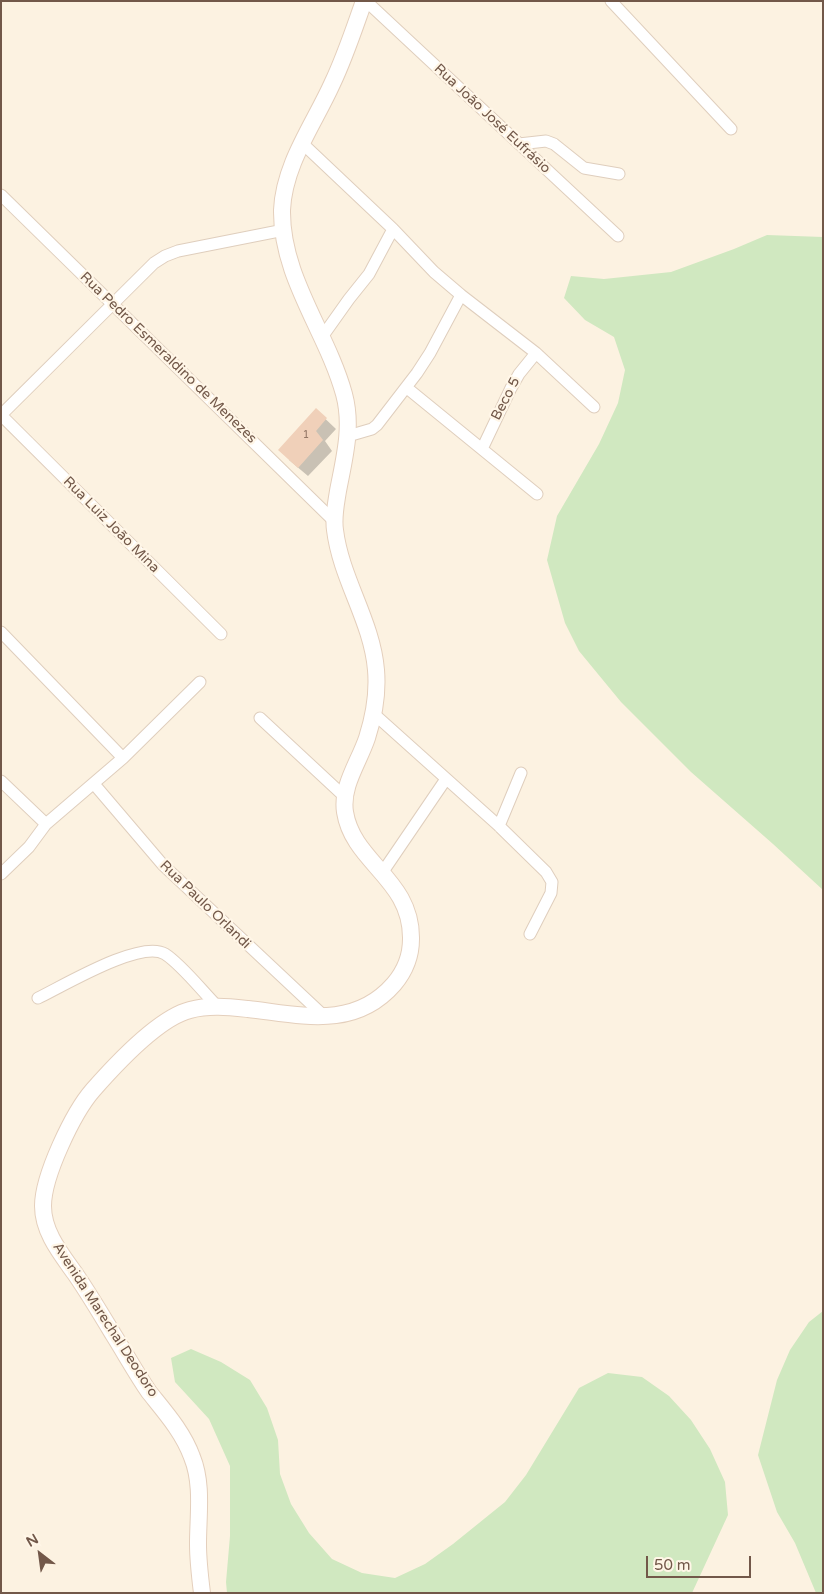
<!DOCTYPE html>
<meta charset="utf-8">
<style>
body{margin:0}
#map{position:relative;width:824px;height:1594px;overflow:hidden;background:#fcf2e1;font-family:"Varela Round",sans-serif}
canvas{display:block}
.frame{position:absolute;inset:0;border:2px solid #725849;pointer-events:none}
.north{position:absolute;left:15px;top:1529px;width:50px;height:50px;-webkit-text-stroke:4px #fff6e7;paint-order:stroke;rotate:330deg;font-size:14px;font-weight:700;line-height:20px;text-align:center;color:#725849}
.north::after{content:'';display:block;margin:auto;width:18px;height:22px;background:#725849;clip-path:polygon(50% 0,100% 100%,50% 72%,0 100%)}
.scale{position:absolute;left:646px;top:1556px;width:105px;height:22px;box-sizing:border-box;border:2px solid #725849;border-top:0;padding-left:6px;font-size:15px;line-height:18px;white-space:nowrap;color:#725849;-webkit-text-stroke:4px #fff6e7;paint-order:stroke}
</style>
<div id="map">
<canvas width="824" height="1594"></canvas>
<div class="frame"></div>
<div class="north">N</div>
<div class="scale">50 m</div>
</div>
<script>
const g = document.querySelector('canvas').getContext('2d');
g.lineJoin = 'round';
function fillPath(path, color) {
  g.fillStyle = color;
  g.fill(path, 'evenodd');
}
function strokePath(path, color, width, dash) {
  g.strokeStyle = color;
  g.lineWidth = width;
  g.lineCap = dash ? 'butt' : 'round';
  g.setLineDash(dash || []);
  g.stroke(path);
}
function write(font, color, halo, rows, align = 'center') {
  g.font = font + ' "Varela Round",sans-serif';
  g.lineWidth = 4.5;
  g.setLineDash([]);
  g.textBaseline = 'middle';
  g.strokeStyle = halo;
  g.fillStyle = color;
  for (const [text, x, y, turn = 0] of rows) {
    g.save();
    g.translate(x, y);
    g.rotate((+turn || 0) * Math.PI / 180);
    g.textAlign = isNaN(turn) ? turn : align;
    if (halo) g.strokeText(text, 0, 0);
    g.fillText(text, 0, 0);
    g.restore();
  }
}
const green = new Path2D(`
 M767,235L823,237V890L773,844L691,772L621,702L579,651L565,623L547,560L557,516L599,444L618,403L625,370L614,337L585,320L564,298L571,276L604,279L671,272L734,249Z
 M823,1311V1593H816L795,1543L777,1512L758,1455L777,1380L790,1350L809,1322Z
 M191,1349L221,1362L250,1380L267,1408L278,1440L280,1474L291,1504L309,1533L332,1559L362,1573L395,1578L425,1564L453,1544L505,1502L526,1475L579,1388L608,1373L642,1377L669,1396L691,1420L710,1449L725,1482L728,1515L692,1593H227L226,1582L230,1536V1466L209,1419L175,1382L171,1358Z`);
const shadow = new Path2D(`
 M316,410L336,429L325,441L332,451L308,476L289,460Z`);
const building = new Path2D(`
 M316,408L327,418L316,431L323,440L298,468L278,450Z`);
const street = new Path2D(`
 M366,1L618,236
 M611,1L731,129
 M302,143L393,229L434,272L461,295L536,353L594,407
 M519,144L546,141L554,144L584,168L619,174
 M1,195L334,521
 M322,337L349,299L369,274L393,229
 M407,388L537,494
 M1,415L154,263L165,256L178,251L284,230
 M1,415L221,634
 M348,436L372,429L377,425L417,373L430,353L461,295
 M482,449L511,388L519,374L536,353
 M1,632L123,758
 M373,713L499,826L546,872L552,882L551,893L530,934
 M260,718L345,797
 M1,781L46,824
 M94,784L163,865L325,1017
 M499,826L521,773
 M382,873L446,779
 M1,874L29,847L46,824L123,758L200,682
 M38,998C63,986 141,939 165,954C182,965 202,991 217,1006`);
const secondary = new Path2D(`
 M202,1593C200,1577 198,1560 198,1544C198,1515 203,1484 192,1457C183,1432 165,1412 149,1392C136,1373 125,1353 113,1334C101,1314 89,1294 76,1275C62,1255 43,1233 43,1206C43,1176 73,1113 93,1090C115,1065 158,1018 190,1010C209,1005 228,1007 248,1009C301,1015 354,1030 394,984C405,971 411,956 411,939C412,879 353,863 345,812C341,786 359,762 367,738C374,716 378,693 376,670C372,621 341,579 335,530C333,517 336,504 338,491C344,459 353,427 344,394C327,332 281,277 282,210C284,164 314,124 332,84C345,57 354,29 364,1`);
const numberNames = [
 ["1",306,435]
];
const streetNames = [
 ["Rua João José Eufrásio",492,119,43],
 ["Rua Pedro Esmeraldino de Menezes",168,358,44],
 ["Beco 5",506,399,-63],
 ["Rua Luiz João Mina",111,525,45],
 ["Rua Paulo Orlandi",205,905,44],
 ["Avenida Marechal Deodoro",105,1320,57]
];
fillPath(green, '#d0e8c0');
fillPath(shadow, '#0003');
fillPath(building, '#f0d0b9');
strokePath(street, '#dfcebd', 13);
strokePath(secondary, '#e4cfbc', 18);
strokePath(street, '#fff', 11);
strokePath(secondary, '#fff', 16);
write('11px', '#927665', null, numberNames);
write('14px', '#725849', '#fff6e7', streetNames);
</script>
